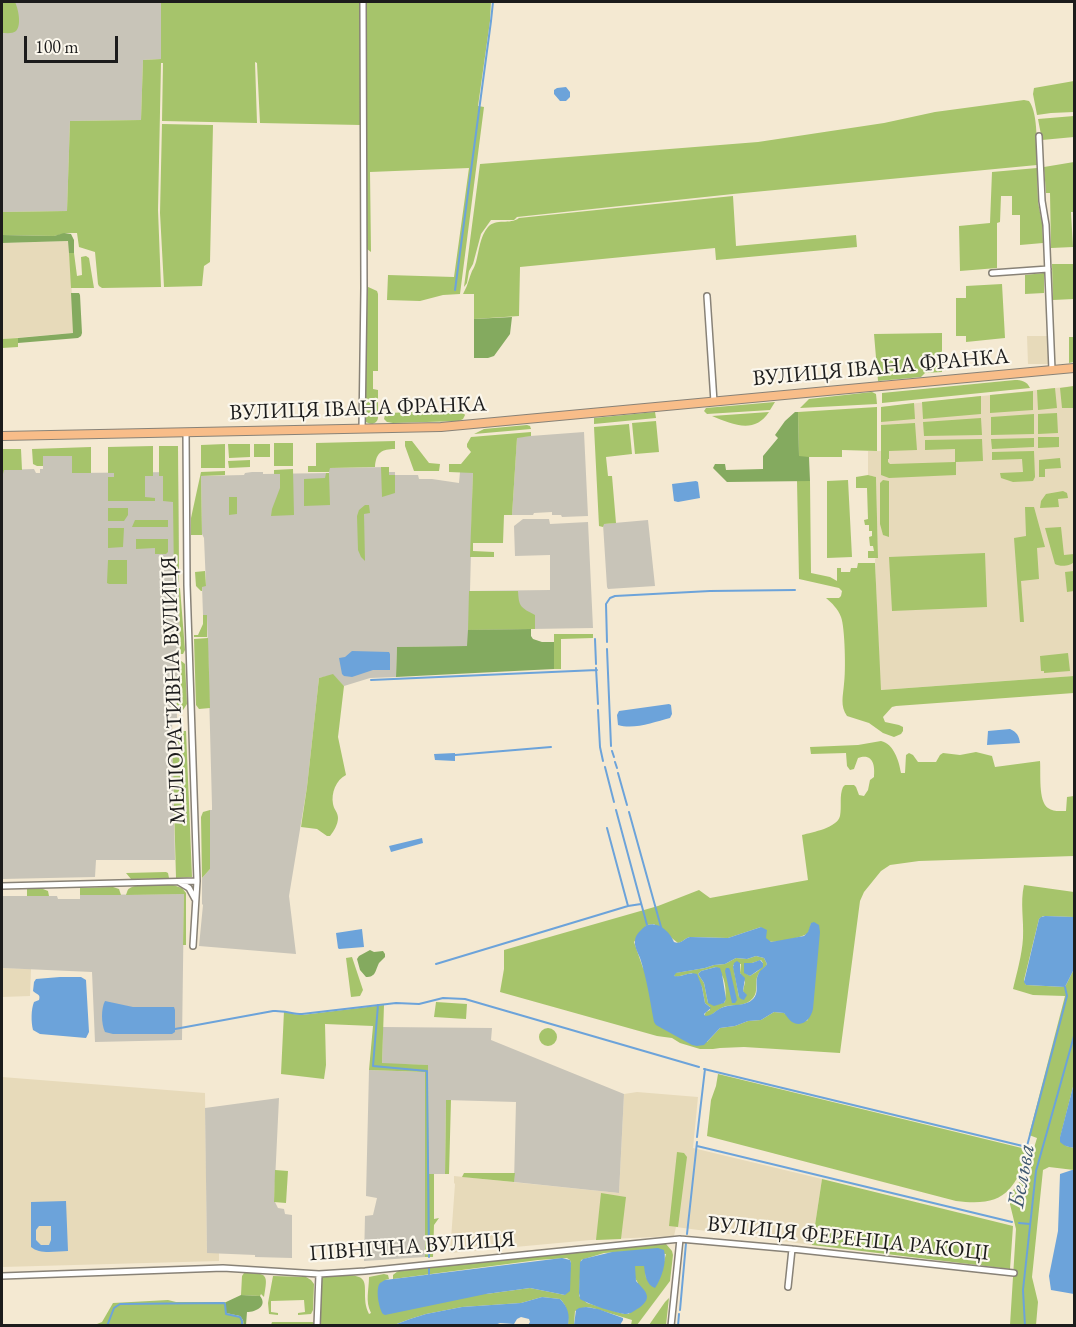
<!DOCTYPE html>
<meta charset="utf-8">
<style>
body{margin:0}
#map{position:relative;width:1076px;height:1327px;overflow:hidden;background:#f4e9d2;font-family:"EB Garamond",serif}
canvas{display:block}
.frame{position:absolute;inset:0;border:3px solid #1c1c1c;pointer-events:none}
.scale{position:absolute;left:24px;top:36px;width:94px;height:27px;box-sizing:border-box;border:3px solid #1c1c1c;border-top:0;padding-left:8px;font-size:18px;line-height:21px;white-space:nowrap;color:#1c1c1c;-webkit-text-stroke:4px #fbf7ec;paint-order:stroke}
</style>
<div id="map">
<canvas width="1076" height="1327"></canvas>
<div class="frame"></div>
<div class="scale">100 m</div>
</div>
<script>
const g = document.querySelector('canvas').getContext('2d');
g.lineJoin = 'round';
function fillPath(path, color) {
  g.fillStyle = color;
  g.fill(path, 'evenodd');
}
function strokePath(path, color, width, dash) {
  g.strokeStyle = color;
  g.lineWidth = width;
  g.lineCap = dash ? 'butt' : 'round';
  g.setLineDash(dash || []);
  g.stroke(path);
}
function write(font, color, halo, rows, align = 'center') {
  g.font = font + ' "EB Garamond",serif';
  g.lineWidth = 4.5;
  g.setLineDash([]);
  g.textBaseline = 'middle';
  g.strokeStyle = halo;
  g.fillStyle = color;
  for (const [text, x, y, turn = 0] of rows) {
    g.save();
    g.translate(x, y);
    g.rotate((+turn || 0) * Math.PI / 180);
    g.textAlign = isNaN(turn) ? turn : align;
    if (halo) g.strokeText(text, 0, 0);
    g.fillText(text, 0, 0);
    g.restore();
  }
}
const built = new Path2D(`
 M69,241L74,333L2,339V243Z
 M1027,336H1047L1048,364H1028Z
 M1074,386V676L880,690L875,559L878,557L876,477L868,475V451H881V407Z
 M2,968L31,969L30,996L2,997Z
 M2,1077L205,1093L207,1253H219V1261L2,1267Z
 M637,1092L698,1097L693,1148L822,1179L812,1245L676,1227L674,1236L591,1240L450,1253L455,1184L454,1183V1176L619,1193L624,1094Z`);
const industrial = new Path2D(`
 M2,2H161V59L143,60L141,120L70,121L67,211L2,212Z
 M584,432L588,516L562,517L561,515H552V512L534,513L533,515H512L517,437Z
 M43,456H72L73,473L178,472L180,676H176L177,718L172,719L175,860H96L95,877L2,879V474H3V470L34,469L36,473H40V469H43Z
 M389,467V472H395V475H418L419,479H432L459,483L460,472H473L470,591L550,590V555L515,556L514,526L523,519H549L550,524L588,522L593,628L468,630V646L397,647L396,677L370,678L344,686L333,675L319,678L307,787L289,896L296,954L199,946L203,905L202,904V878L210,869V810H212V806L207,616L203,615L202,586H206L204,538L202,534L201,476L244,475L245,473L252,472H263V474L329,473V468Z
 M648,520L655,586L608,589L607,587L603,524Z
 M184,894L182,1040L95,1042L92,972L2,968V896H57L58,899H80V895Z
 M383,1027L492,1028L491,1040L624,1094L619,1193L514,1182L516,1102L446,1100L445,1174H429L428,1065L382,1064Z
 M369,1070L425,1072V1257L364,1261L365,1216L373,1215L377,1198L366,1196Z
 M279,1098L274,1202H275L278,1208L284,1209L285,1214L292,1215V1258L255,1257V1255L207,1253L205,1108Z`);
const green = new Path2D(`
 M2,2H15C18,8 22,25 16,31C13,34 6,33 2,33Z
 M161,2H361V125L260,123L257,63L255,62L257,123L162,121L163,63H161L158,210L161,287L102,288L99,286L98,284L95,252L79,247L77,233H67L54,236L2,235V212L67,211L70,121L141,120L143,60L161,59Z
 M366,2H491L490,21L478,106L484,107L460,294L443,295L420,301L387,300L388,275L454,277L469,168L370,172L371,252L367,249Z
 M1074,81V112L1051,113L1037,115L1033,94L1034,88Z
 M1024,100L1029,101C1039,115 1036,147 1037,165L733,194L517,217L514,220H491L481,234L473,264L469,271L467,283L464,287L480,164L758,142L884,123L935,112Z
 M1074,116V137L1042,140L1038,119Z
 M162,124L213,125L210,262L204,266L202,286L164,287L160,213Z
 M1074,162V212H1071L1073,247L1051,248L1050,193H1046L1044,167Z
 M1037,168L1038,202L1042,223L1043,243L1020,245V215H1012V196H1001L1000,222L997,223V268L960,271L959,226L990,223L992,172Z
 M733,196L736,246L856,235L857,247L716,260L715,248L520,267L519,316L474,319V294H463L464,292C468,285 469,278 472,271C474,268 475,265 476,262C479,251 480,236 488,227C496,218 510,225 519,218Z
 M69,253H74L77,276L82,275L81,257L86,256L89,258L94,288H71Z
 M1052,264H1074V299L1053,300Z
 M1044,273V293L1025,294V275Z
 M1002,284L1005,338L966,342V336H956V298H966V286Z
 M366,286L377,291L378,294V371H373V389L378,390V417C378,424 370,426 365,421Z
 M942,333V372L925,373L921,377L878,381L874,334Z
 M1069,337H1074V362L1069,363Z
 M18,338V347L2,348V339Z
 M1015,380C1021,380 1027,381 1030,388L882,403V393Z
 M1074,386V408H1062L1060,388Z
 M1055,388L1057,408L1038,410L1037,390Z
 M1033,391V410L990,413V395Z
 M872,392L876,394L877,404L800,408L809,399Z
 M981,396V414L923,419L922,402Z
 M775,402L770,410L707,414L704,411L706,408Z
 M914,403L915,419L881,422V407Z
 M877,407V451L842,450V457H799L798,412Z
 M459,410L462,411L465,415L463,419L459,421L393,423L387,422L384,419L385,415L389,413Z
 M655,412L656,418L594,424V418Z
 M769,412C754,435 732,424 712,416Z
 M1057,413L1058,433L1038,434V414Z
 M1034,414V434L991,435V417Z
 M981,418L982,435L924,436L923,422Z
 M656,421L659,452L635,454L632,423Z
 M915,423L917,450L889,451V459H888V462L890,464L955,462V449L925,450V440L982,439L983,461L956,462V475L889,478L881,475V425Z
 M629,424L632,454L606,457L608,476H612L616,523L604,524L603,527L599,526L594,427Z
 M527,425L530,426L531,429L474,434L484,429Z
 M531,432V436L517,438L512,515H504L503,543H473V551L494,552V557H470L473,473L449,472V464H461L471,452L467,447V444L471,437Z
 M1038,437H1059V447L1038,448Z
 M1034,438V447L992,449L991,439Z
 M395,441V449C382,449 376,452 375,467L330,468L329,472H308V466H316V443Z
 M405,441H412L429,463L440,464L439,471H414L405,446Z
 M274,443H293V466H274Z
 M225,444V468H201V445Z
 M228,444H250V457L229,458Z
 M254,444H270V457H254Z
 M153,446V476H145V497L155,498V501H108V477H114V473H108V447Z
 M159,446H178L179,582H176L174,579L173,502L163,501V476H159Z
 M91,447V473H72V456H43V466H37L33,464L32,449Z
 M2,449H21L22,470H4L3,474H2Z
 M1034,451L1035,477L1033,481L1013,482L1001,478L1000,473L1023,472L1022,459L992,460V452Z
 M1060,458L1061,468L1045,469V477H1039V460Z
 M250,460V467L229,468L228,461Z
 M381,467H389V475H395V493L382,497Z
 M293,469L294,515L271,516L272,509L280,488V474H274V470Z
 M225,471V475L201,476L202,535H191V518L201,472Z
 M326,473H329L330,505L304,506V479L325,478Z
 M868,475L876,477L878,558H868V551H874L873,546H870L869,537L872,536V531H869V525H865L864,520L868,519L867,488H856V477Z
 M848,480L852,557L827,558V481Z
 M883,480L889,481V537L883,535L880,524V483Z
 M797,481H810L811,573L830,577L837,581V568H841V572H850L851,568H857L858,563H875L881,690L1074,676V693L896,706L892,707L883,717L885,722L899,725L903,727V731L901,734L894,737L883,733L869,723L847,716C840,706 843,696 844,684C846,672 845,627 841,617C838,609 832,603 826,598H839L841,596L842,591L839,588L799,579Z
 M1063,491L1067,493L1068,498L1058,499L1059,507L1040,508L1041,501L1046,494Z
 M229,497H237V514L229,515Z
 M365,505H369L370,513L364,514L365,561L361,557L358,550L357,516L359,510Z
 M1025,507H1034L1045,547L1037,548L1039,579L1021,581L1024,622H1020L1014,538L1026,536Z
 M108,508H128V515L124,521H108Z
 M135,520H168V527H132Z
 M1061,527L1064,555L1074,554V562C1071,566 1060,567 1055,564L1045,528Z
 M108,528H124L123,547L108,548Z
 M136,539H168V552L166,554H155V548L136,549Z
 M985,553L987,607L892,611L889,557Z
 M108,560H127V584H109L107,583Z
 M205,571L206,586L202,587V591H201L196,586L195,572Z
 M1074,571V591L1067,592L1065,572Z
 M179,588H180L185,650L183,654H180Z
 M469,591H518C519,607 520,607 535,615V629L468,630Z
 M203,615H207V637H194V635H198L203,624Z
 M554,634H593V638L561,639V669H554Z
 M208,638L210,708L199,709L196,705L194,639Z
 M1068,653L1070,671L1044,673V671H1041L1040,656Z
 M180,660L185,664L187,704L183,710L177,711L176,676H180Z
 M333,674L344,686L338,737L346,775C336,780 331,793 333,804C334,810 338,812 338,818C338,824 334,831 330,836H327L317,829L301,827L307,787L319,678Z
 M172,731H186L192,877L176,878Z
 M881,741C894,744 899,761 901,773H905L906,755L909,753L913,755L918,762H936L940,755L943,753L960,755L976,752L992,756L995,767L1040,761C1041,773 1038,801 1048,808C1053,812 1060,811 1066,811L1067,797L1074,796V791V856L919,861L890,865L881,871L864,892L860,901L840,1053L744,1047L720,1048L713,1049H700L680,1043L672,1038L657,1036L500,992L504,969V950L658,906L699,890L710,898L808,880L802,835C813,832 837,828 840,816C842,806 839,796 843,787L845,785H854L856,787L859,795L864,796L868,790L870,780L874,777C875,765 873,753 858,758L854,769L850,770L847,766L846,753L811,754L810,747L858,745ZM811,923L808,1020L801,1023L784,1013L774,1012L761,1020L748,1021L735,1026L720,1028L707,1042L643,968L634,942L647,925L654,924L678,943C683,942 685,938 690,937L728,938L761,927C763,930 765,939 768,941C773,944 805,937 808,933C809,932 811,925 811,923Z
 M210,810V869L202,878L201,817L203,812Z
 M166,872L168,873L169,878L131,879L126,873Z
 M173,885L182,888L186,893V945H183L184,894L126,895C128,890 127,889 132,887C142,883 163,885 173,885Z
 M1024,885L1074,892V917L1043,916L1039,919L1024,980L1026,985L1065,987L1074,969V1083L1060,1138L1066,1146L1074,1148V1170L1049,1167L1043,1170L1032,1277L1038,1302L1036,1325H1010L1016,1229L1008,1196C1024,1180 1031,1159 1037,1138L1029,1135L1065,996L1033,995L1013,989C1017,972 1022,955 1023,938C1024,919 1020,903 1024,885Z
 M113,887L119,889L121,895H80V888Z
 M27,889H43L48,891L49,896H27Z
 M756,956L764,958L767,964C765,969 760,970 758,975C754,982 759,991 753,998C747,1006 735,1005 726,1006C720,1008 715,1012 710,1016H704L706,1012L710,1010V1007L705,1003L702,987L692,973L676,977L674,976L675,973L705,968L714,965L725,964L736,958L747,959ZM761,960L763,963C761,970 756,972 750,976L744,972V963H752ZM741,964L740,973L745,982L743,991L744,993L739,997L733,965ZM716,967C725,974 727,991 725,1002L720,1004L708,1003L704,983L698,974L701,971Z
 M352,957L363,990L360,996L351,997L346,958Z
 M436,1002L467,1004L466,1019L434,1017Z
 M384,1005L382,1063L428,1065L429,1174H434V1219L439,1218L434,1225L433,1257H425V1072L369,1070L373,1026L325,1024L326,1065L324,1079L281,1074L284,1011L293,1014L302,1015Z
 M539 1037a9 9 0 1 1 18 0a9 9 0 1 1-18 0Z
 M718,1074L1030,1150C1013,1192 1004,1207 956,1201L707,1136L711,1100L716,1086Z
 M446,1100H451L449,1174H445Z
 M677,1152L684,1153L687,1157L678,1227L669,1226Z
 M275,1170L288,1171L286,1203L274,1202Z
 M464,1173H515L514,1182L462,1177Z
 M822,1179L1013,1226L1010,1269L812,1245Z
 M601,1193L626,1197L621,1239L596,1240Z
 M662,1244H666L672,1251L673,1255L670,1281L637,1325H631L632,1320L593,1308L586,1307L575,1311L574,1325H568C569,1317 567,1305 560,1299L542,1297L521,1303L462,1307L426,1314L410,1319L394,1325L319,1326L322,1277C330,1276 354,1273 361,1278C365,1281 365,1286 365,1291C365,1300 365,1306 369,1314L371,1313C365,1301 369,1290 369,1277L384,1274L388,1275L389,1279L385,1280L486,1294L530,1288L565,1295L571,1263L570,1260L567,1258L538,1260L393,1279V1275L398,1271L403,1270ZM632,1251L666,1254L659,1280L646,1278L645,1265L635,1266V1278L638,1283L629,1314H624L587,1303L579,1296L581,1260L604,1253Z
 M244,1273C268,1273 268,1274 264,1297L261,1294L260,1296L241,1295L242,1276Z
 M273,1276L306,1277L311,1280L314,1284L313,1310L311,1314L298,1315V1313L305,1312L304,1300L271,1301V1312L278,1313V1315L269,1314L268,1303Z
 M669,1298L666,1325H649L665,1302Z
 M168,1300L176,1302H226V1313C235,1316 244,1314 244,1326H92L102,1322L113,1303Z
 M272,1322H313V1325H271Z`);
const forest = new Path2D(`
 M64,233L71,234L74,240V253H69L68,241L2,243V235L54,236Z
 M71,293H79L80,295L82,333L81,336L78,338L18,343V338L73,333Z
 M512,317L510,334L494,356L488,358H474V319Z
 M795,412H798L799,456L809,457L810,481L727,482L713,468L715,464H725L726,470L763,469V456L778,438L775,435L785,421Z
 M531,629V636L533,639L542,642H554V669L396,677L397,647L467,646L468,630Z
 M370,950L374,952L383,951L385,954V957C383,959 381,961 379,963C375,971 376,977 366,977L360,970L357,959L359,956Z
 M241,1295L260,1296C268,1306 256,1312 247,1312L246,1325H244L243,1320L240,1316L226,1313V1302Z`);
const water = new Path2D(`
 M566,87L570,92V97L566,101H560L554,94V90L557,88Z
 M696,481L698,482L700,498L678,502L674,501L672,484Z
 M352,651L389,652L390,654V670H373L352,677L344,676L342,674L339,658L345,657Z
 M669,704L671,705L672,714L670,718C654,722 634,730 618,725L617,715L619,711Z
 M1010,729C1017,732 1019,736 1020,743L987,745L988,731Z
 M455,753V761L435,760L434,754Z
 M422,838L423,843L391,852L389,846Z
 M1045,916L1074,917V969L1065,987L1026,985L1024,982L1039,919L1041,917Z
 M814,922L819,925L820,932L813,1009C811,1019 802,1028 792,1022C789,1020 787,1016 784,1013L774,1012L761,1020L748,1021L735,1026L720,1028L704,1045L697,1046L692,1045L656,1025L654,1022C650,1001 647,979 640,958C638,953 634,946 635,941C635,936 639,932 642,929C654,917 669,930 674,942C681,945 684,938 690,937L728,938L761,927L767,930L766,938L771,942L804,936L808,932L811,923ZM756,956L764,958L767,964C764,969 760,969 758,975C755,981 758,988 756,994C751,1008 732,1003 721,1008C715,1011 712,1016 705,1016L704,1014L711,1008L705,1003L702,987L697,974C689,971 681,978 674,976L676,973L705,968L714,965L725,964L736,958L747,959Z
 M362,929L364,947L339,949L338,948L336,933Z
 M760,960L763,963V967L750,976L744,973V963H752Z
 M737,961L740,963V973L745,978L743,991L747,995L744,1000L741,999L739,997L733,967L734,963Z
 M716,967L720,968L722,974L726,999L724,1003L714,1006L708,1003L704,983L698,974L701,971Z
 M726,968H729L730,970L737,1000L735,1003H732L725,971Z
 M60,977H81L86,980L89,1032L86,1038L40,1034L33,1030C31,1022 31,1009 34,1002L39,1000C41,994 37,995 33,991L34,982L36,979Z
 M105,1001L133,1007H174L175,1010V1032L172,1034H113L105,1032C101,1024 101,1008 105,1001Z
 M1074,1083V1148C1069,1147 1064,1146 1060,1142V1137Z
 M1072,1170H1074V1294L1051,1290L1049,1276L1058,1231L1060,1174Z
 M66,1201L68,1251C57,1251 40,1255 31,1247V1202ZM39,1226H51V1240L49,1245H41L36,1240V1230Z
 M658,1248L664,1250C667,1261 662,1278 655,1288C646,1285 645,1274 644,1266H635L636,1281C645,1291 654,1297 639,1308C635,1310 631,1314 626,1314C618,1314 588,1304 580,1299L579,1293L580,1262L583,1259L612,1252Z
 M562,1258L570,1260L571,1263L570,1291L565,1295L530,1288L486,1294L385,1315L383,1314C379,1309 375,1289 380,1283C382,1282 383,1281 385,1280Z
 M542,1297L560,1299C568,1307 570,1315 568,1325H528L530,1322L529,1319L521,1317L517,1319L514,1324L500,1323L495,1325H394L410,1319L426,1314L462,1307L521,1303Z
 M586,1307L598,1309L623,1318V1320L620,1325H574L576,1310L579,1308Z`);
const stream = new Path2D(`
 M455,290L491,21L493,2
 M595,639L596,664
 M607,642L606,604L610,598L615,596L710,591L795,590
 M607,649L611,746
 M596,668L598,704
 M371,680L597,670
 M598,710L600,747L603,761
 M612,751L614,757
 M455,755L551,747
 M615,762L617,768
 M605,767L614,802
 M618,773L627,805
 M616,810L647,925
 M629,812L661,927
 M607,828L628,906
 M436,964L628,906L641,904
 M378,1005L373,1066L427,1071L429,1257
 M175,1029L273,1011C283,1010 292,1014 302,1014L396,1003L419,1004L443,998L465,999L699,1067
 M704,1069L1031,1148
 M697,1137L705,1069
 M697,1146L1012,1222
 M1027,1146L1067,996L1065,987
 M1019,1223L1030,1224
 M687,1234L697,1142
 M429,1274V1268
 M680,1310L686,1243
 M64,1326H73
 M107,1326L114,1308L120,1304L224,1303L225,1304L226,1314L240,1317L242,1321V1326
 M678,1326L679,1314
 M1025,1326L1023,1290L1036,1171L1074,1036`);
const street = new Path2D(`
 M1039,136L1042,201L1046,225L1052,370
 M992,273L1048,269
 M707,296L714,402
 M362,429L364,288L363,2
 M186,432L187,585L197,881L193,946
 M179,882L189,888L195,899
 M2,886L197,881
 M2,1276L223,1268L319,1274L365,1271L680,1239L792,1249L1014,1273
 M788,1287L792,1249
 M317,1326L319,1274
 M671,1326L680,1239`);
const primary = new Path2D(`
 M2,436L441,427L1074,368`);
const streetNames = [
 ["ВУЛИЦЯ ІВАНА ФРАНКА",881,368,-5],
 ["ВУЛИЦЯ ІВАНА ФРАНКА",358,409,-2],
 ["МЕЛІОРАТИВНА ВУЛИЦЯ",174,690,-92],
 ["ВУЛИЦЯ ФЕРЕНЦА РАКОЦІ",848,1239,6],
 ["ПІВНІЧНА ВУЛИЦЯ",412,1247,-4]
];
const waterNames = [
 ["Бельва",1022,1176,-80]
];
fillPath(built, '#e7daba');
fillPath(industrial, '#c8c4b8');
fillPath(green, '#a6c46b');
fillPath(forest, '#84aa5f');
fillPath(water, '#6ca3da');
strokePath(stream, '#6ca3da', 2);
strokePath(street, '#888277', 8);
strokePath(primary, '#888277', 10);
strokePath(street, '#fff', 5);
strokePath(primary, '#f8bd89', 8);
write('22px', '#1c1c1c', '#fbf7ec', streetNames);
write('italic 24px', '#405971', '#fbf7ec', waterNames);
</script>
